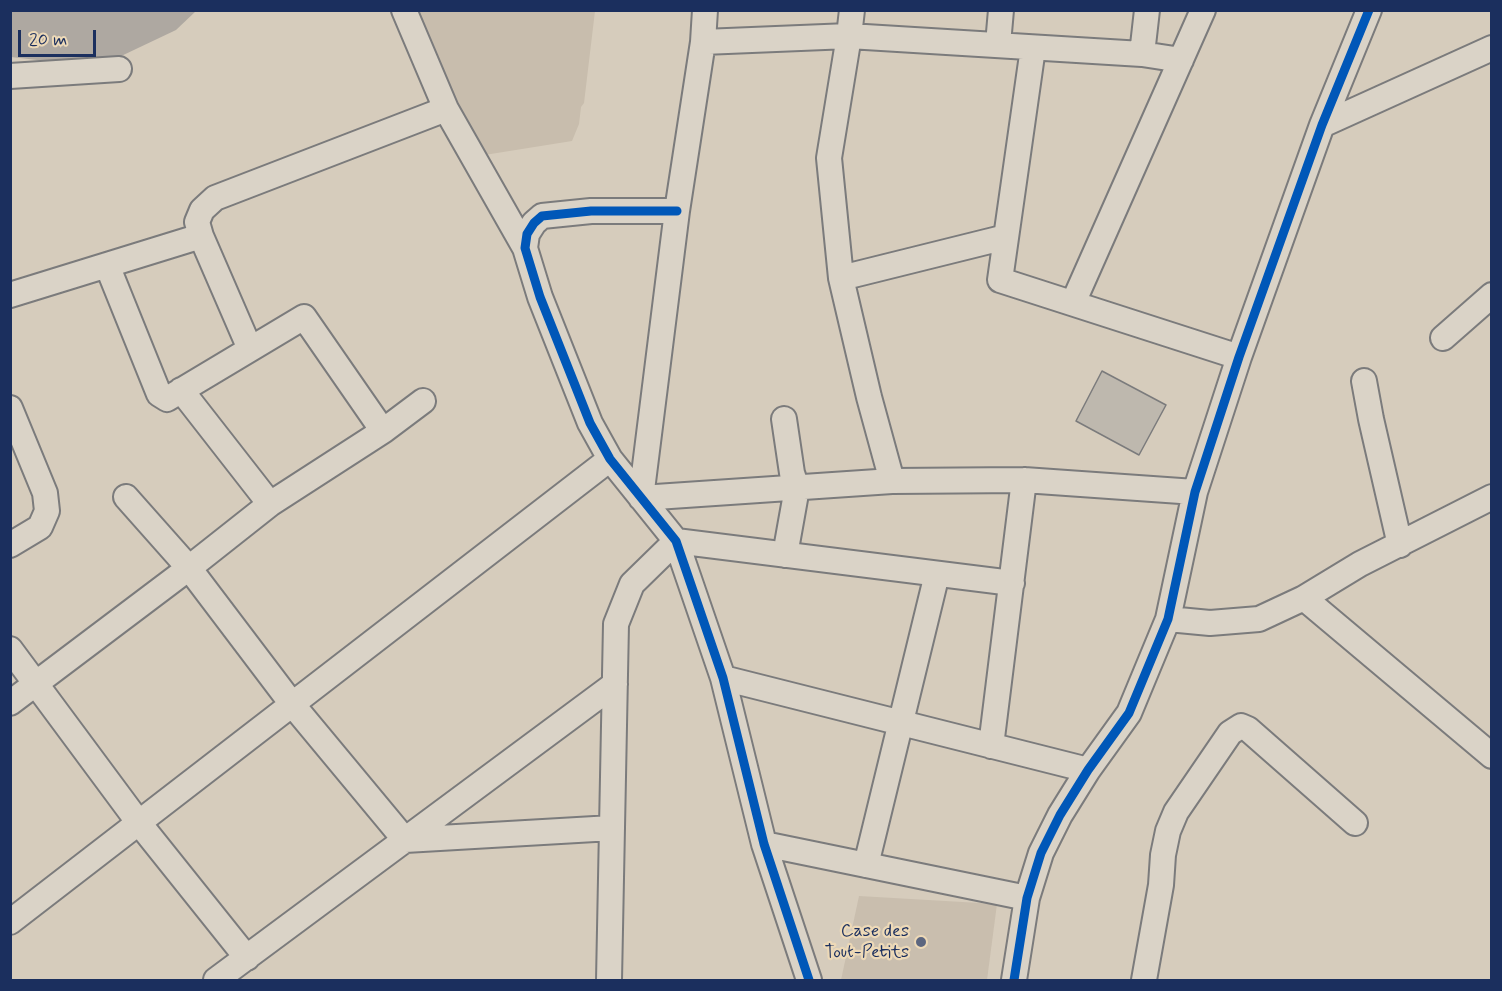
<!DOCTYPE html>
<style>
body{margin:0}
#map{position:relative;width:1502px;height:991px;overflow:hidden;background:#d6ccbc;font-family:Mynerve,sans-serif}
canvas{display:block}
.frame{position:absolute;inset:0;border:12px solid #1b2f5e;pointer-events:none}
.scale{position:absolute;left:18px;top:30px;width:78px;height:27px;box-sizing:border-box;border:3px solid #1b2f5e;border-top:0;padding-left:8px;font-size:18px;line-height:21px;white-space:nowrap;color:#1b2f5e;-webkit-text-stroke:4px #edd9b7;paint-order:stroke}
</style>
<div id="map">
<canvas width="1502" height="991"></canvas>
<div class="frame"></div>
<div class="scale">20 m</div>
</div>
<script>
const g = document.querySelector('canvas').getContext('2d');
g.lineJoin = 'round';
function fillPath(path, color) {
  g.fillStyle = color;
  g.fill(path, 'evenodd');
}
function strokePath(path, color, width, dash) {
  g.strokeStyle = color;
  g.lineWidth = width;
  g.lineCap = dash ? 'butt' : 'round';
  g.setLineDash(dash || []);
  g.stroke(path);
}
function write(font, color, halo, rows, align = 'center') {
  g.font = font + ' Mynerve,sans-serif';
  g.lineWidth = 4.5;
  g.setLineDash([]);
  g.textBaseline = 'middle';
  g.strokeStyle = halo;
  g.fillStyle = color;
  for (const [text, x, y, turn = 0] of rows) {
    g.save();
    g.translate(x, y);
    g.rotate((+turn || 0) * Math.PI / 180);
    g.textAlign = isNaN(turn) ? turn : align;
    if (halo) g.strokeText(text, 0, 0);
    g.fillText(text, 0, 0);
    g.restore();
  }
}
const built = new Path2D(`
 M859,896L997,904L987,980H841Z`);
const green = new Path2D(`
 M414,11H595L584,103L581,107L579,124L572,141L472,157Z`);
const water = new Path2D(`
 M10,11H196L176,30L117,58L72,64L11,57Z`);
const building = new Path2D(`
 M1102,371L1166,405L1139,455L1076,421Z`);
const street = new Path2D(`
 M404,10L446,109L525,248
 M852,10L849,36L829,158L841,278L869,397L892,481
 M703,42L849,36L1142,54L1181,60
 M998,44L1001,10
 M1033,48L1000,280L1239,357
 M1142,54L1147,10
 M10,76L119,69
 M1322,125L1492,48
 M677,211H591L542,216L534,223L527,234L525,248L540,297L590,423L610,459L676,541L723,678L764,844L809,980
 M107,265L159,394L167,399L304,317L383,431
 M841,278L1006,237
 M10,295L201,236
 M1073,303L1203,10
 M1443,338L1492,295
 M250,349L201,236L197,222L202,210L215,198L446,109
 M1364,381L1371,419L1400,545
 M181,390L270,504
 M10,408L45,493L47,511L40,527L10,545
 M784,419L792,473L797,488L785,555
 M126,497L189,568L292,704L405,840L612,828
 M641,498L892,481L1024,480L1195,492
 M641,498L677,211L703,42L705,10
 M1304,598L1492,756
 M1168,619L1210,623L1259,619L1304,598L1360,564L1492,497
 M10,649L139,823L247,958
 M723,678L1088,770
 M10,703L189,568L270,504L383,431L423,401
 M991,746L1024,480
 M764,844L1027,898
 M866,865L937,574
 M10,922L610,459
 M216,980L615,684
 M609,980L616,624L632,584L676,541L1012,583
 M1014,980L1027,898L1041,853L1060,815L1088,770L1129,713L1168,619L1195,492L1239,357L1322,125L1369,10
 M1144,980L1161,885L1163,855L1168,831L1176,812L1230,733L1241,726L1248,729L1355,823`);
const cycleway = new Path2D(`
 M677,211H591L542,216L534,223L527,234L525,248L540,297L590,423L610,459L676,541L723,678L764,844L809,980
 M1014,980L1027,898L1041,853L1060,815L1088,770L1129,713L1168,619L1195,492L1239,357L1322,125L1369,10`);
const markers = [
 [921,942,6,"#5c667f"]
];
const poiNames = [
 ["Case des",909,932],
 ["Tout-Petits",909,953]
];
fillPath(built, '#c9beae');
fillPath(green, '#c8bdad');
fillPath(water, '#aea8a1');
fillPath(building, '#beb8ae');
strokePath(building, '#7b7b7c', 1.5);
strokePath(street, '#7b7b7c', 28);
strokePath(street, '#dad3c7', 24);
strokePath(cycleway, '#0057b8', 9);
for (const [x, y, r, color] of markers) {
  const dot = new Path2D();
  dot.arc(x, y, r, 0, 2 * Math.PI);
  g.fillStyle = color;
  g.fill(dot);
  strokePath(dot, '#edd9b7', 2);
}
write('18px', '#1b2f5e', '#edd9b7', poiNames, 'right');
</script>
